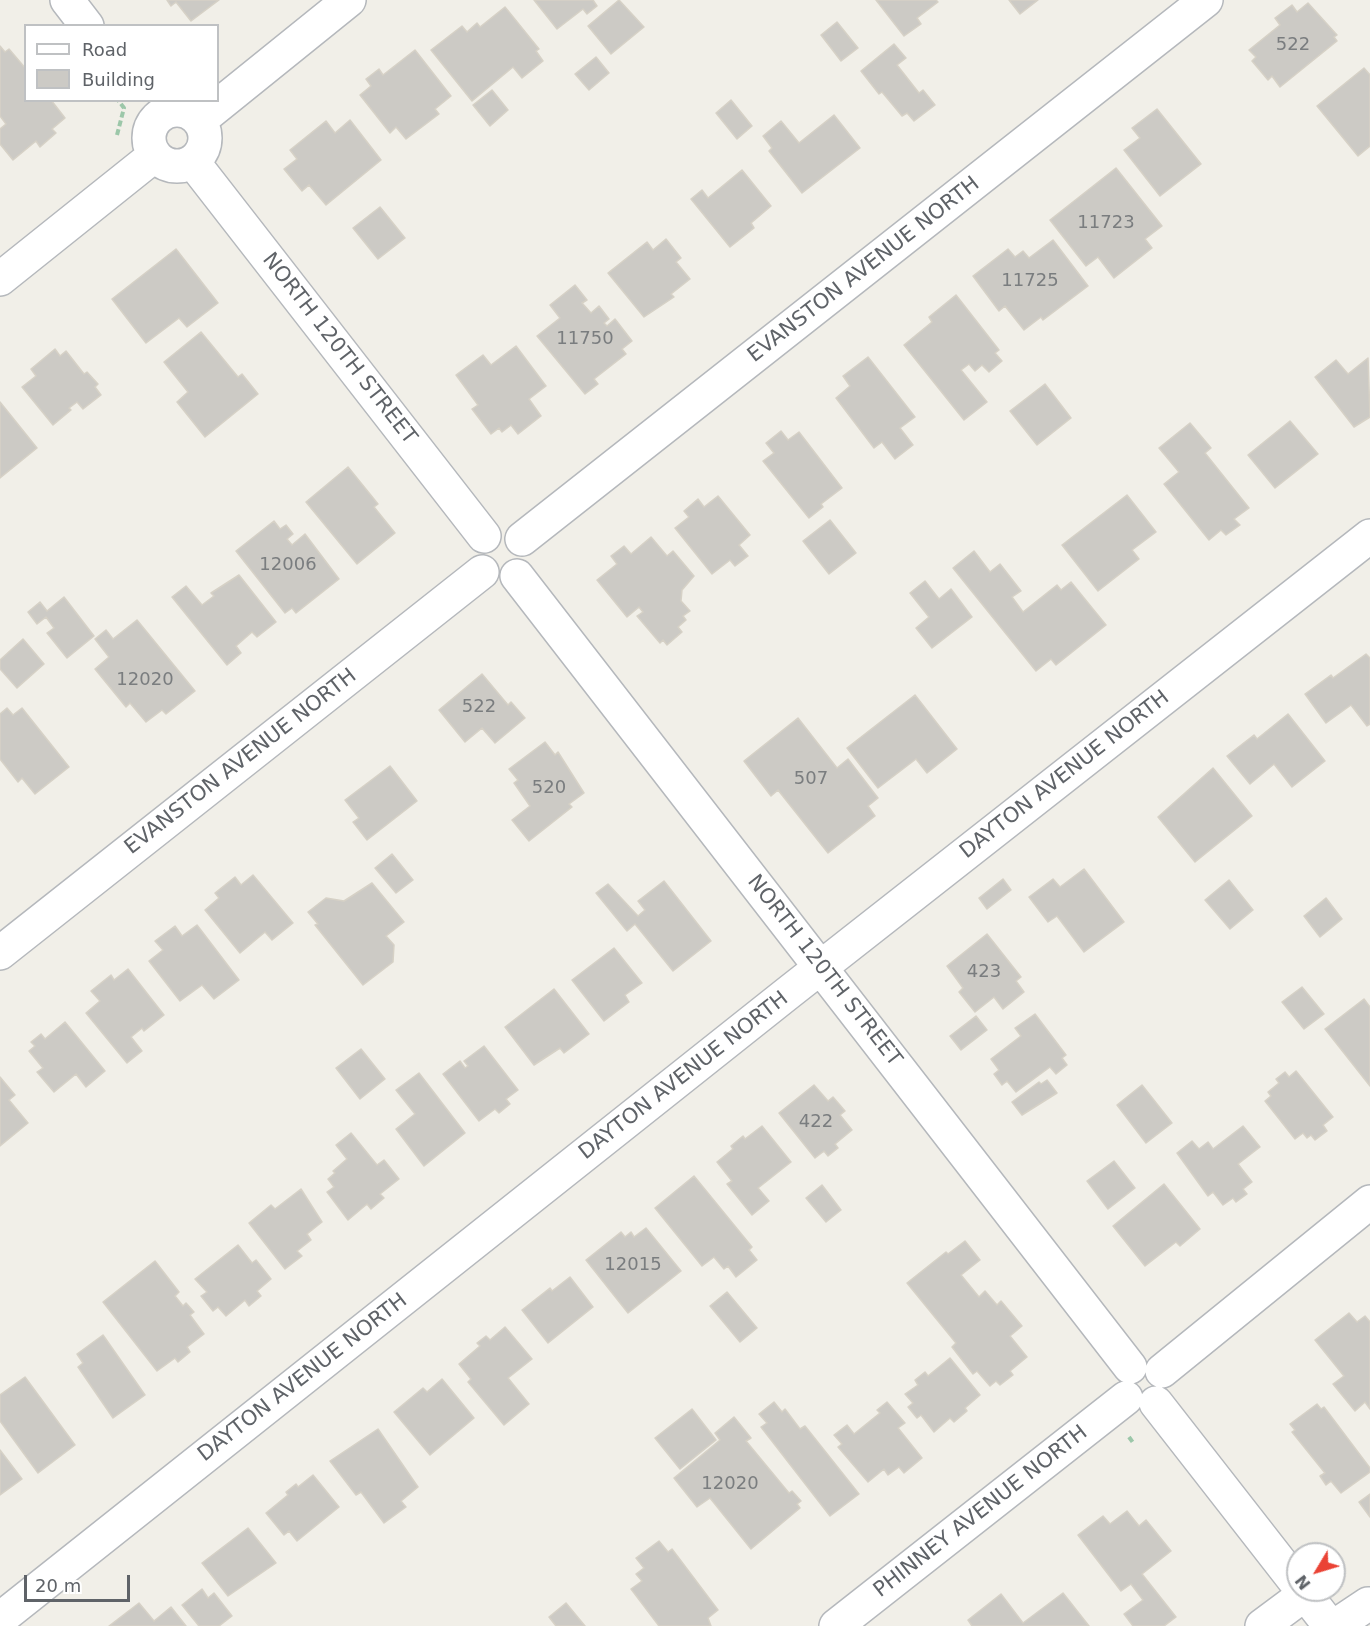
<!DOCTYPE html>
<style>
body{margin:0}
#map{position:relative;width:1370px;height:1626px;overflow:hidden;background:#f1efe8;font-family:"DejaVu Sans",sans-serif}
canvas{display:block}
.legend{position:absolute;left:24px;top:24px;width:195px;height:78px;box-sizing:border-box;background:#fff;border:2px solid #bfc1c3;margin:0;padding:8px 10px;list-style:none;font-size:18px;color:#5f6368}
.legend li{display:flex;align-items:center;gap:12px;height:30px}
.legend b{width:30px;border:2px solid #bfc1c3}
.north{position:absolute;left:1286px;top:1542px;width:60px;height:60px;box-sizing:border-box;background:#fff;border:2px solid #bfc1c3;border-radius:50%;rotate:232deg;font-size:16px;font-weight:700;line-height:24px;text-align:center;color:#5f6368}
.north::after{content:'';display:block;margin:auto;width:21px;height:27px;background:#ea4335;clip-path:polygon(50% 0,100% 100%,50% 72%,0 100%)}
.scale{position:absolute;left:24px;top:1575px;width:106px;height:27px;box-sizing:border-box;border:3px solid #5f6368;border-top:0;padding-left:8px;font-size:18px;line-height:21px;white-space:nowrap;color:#5f6368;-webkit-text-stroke:4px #fff;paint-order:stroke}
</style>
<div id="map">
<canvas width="1370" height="1626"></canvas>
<ul class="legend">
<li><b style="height:8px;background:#fff"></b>Road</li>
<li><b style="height:16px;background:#cccac5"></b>Building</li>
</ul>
<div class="north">N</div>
<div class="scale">20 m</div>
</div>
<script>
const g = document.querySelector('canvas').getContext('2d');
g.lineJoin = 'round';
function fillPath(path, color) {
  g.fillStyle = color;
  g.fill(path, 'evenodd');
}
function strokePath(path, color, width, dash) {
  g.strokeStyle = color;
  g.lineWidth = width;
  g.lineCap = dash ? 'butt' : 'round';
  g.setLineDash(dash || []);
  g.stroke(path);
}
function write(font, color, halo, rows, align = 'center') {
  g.font = font + ' "DejaVu Sans",sans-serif';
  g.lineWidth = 4.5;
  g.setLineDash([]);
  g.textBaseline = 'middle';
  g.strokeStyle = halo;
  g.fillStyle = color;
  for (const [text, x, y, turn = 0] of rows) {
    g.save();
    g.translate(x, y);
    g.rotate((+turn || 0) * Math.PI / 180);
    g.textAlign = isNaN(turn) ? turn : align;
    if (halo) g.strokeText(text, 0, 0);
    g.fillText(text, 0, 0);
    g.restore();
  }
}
const building = new Path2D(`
 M167,0H219L191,21L176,2L171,6Z
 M534,0H593L597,6L587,14L583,9L557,29Z
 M619,0L644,27L611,54L588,26Z
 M876,0H936L938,2L917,18L921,24L904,36Z
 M1009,0H1038L1020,14Z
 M1308,3L1337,35L1334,37L1337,41L1280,87L1272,76L1268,80L1252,61L1256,57L1249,50L1280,25L1275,18L1292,5L1297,12Z
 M505,7L539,49L536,51L543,61L522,78L513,67L472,101L431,50L462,26L467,32L477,23L480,27Z
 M837,22L858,48L841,61L821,35Z
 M894,44L906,58L897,65L919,93L923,90L935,105L914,121L907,113L902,116L882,92L879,94L861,71Z
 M0,46L5,52L9,49L26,69V100H51L65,118L52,129L56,133L40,147L36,141L13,160L0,144V129L6,124L0,116Z
 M415,50L451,96L435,109L439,114L406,139L396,127L390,133L360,95L371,86L366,79L379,69L383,75Z
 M596,57L609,73L589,90L575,74Z
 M1364,68L1370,75V146L1358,156L1317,106Z
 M492,90L508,110L490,126L473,105Z
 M731,100L752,126L737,139L716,113Z
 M1157,109L1201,164L1160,196L1124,150L1140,138L1132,128Z
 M834,115L860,148L802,193L769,151L772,148L763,136L781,121L799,143Z
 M350,120L381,160L326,205L309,185L302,191L284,169L297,159L290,150L326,121L335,133Z
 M1116,168L1162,226L1145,239L1152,248L1114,278L1098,257L1086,266L1050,220Z
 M742,170L771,206L751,223L754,228L730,247L691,199L702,190L708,198Z
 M380,207L405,238L378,259L353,228Z
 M666,239L681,258L676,262L690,279L671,294L674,297L644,317L608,273L647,242L653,250Z
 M1053,240L1088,286L1043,320L1041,317L1024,330L1005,306L999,311L973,276L1008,249L1015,257L1023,251L1029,258Z
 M176,249L218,303L187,327L179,318L146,343L112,299Z
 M575,285L587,300L582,303L591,313L599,306L609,319L604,323L607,326L615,319L632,341L622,349L626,354L594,379L598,384L585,394L537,336L560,318L550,305Z
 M956,295L999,350L995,353L1002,361L989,372L982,365L975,371L969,364L961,370L987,402L964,420L904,345L932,322L929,317Z
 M201,332L238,377L242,374L258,394L205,437L177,402L188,392L164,362Z
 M516,346L546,386L529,399L541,416L518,434L511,425L502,432L499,428L491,434L472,409L478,405L456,375L483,355L491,365Z
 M55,349L60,356L66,351L84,374L87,372L98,384L95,387L101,395L83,409L77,402L69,408L71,410L53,425L22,387L36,376L31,369Z
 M868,357L915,417L900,428L913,445L895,459L882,442L874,448L836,398L850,386L843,376Z
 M1368,358L1370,417L1354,427L1315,377L1336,360L1348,374Z
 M1045,384L1071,418L1037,445L1010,411Z
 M0,402L37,448L0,478Z
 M1290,421L1318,454L1275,488L1248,455Z
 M1190,423L1211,448L1205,453L1249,508L1234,519L1240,525L1226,535L1221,530L1209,540L1164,484L1179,472L1159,448Z
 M781,431L788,440L799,432L842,488L821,504L823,507L809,518L763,461L774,453L766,443Z
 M348,467L378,504L374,507L395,533L357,564L306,502Z
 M1127,495L1156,532L1132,550L1139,559L1098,591L1062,545Z
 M718,496L750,535L739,545L748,556L735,566L730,560L712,574L675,528L689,517L684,511L698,499L704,507Z
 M830,520L856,553L829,574L803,541Z
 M274,521L280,529L286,525L293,534L287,539L292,545L305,534L339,579L296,613L292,608L285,613L236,551Z
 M651,537L667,556L673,551L694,576L682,590L681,601L690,611L683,616L686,620L678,627L682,632L667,645L663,640L660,643L637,616L643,612L639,607L627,617L597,580L617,564L611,556L624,546L631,554Z
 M974,551L990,572L1000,564L1021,591L1012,597L1023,612L1057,585L1061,590L1071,582L1106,625L1056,665L1051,659L1036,671L953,568Z
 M239,575L276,622L257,637L252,632L236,646L241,653L227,665L172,597L186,586L202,605L214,596L211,593Z
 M925,581L939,599L951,589L972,617L932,648L916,628L929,617L910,593Z
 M64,597L94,636L67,658L47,633L54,628L46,617L37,624L28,612L40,602L47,611Z
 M137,620L195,691L166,714L162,710L146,722L130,703L126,707L95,669L109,657L95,639L106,630L113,639Z
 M23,639L44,664L17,688L0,669V660Z
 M1366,654L1370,658V724L1367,726L1351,705L1326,723L1305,694L1331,675L1333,678Z
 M482,674L508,705L511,702L525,718L495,743L482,728L465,742L439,710Z
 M915,695L957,749L927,773L916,759L878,788L847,748Z
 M7,708L13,715L22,708L69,767L35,794L22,778L18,782L0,759V714Z
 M1288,714L1325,761L1292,787L1274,764L1250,784L1227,756L1254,735L1257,739Z
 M798,718L837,768L848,759L878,798L868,806L875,816L828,853L778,790L771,796L744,761Z
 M545,742L555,755L558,752L584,793L569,804L572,807L529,841L512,820L530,806L514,783L518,780L509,769Z
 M390,766L417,801L367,840L353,822L359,818L345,800Z
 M1213,768L1252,816L1195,862L1158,817Z
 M392,854L413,880L396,893L375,868Z
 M1084,869L1124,922L1084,952L1057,916L1048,922L1029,897L1053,879L1060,887Z
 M253,875L293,923L272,940L265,932L240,953L205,910L219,898L215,893L235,877L241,885Z
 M1003,879L1011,890L987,909L979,898Z
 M1229,880L1253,910L1230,929L1205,900Z
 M664,881L711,941L673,971L635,924L627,931L596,893L608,884L638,916L645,910L638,901Z
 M372,883L404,922L386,936L394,945L393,962L363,985L315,925L318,924L308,912L326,898L344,901Z
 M1326,898L1342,919L1320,937L1304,916Z
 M197,925L239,980L214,999L202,985L180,1001L149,961L163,950L155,941L175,926L182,936Z
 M987,934L1021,977L1016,981L1024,992L1003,1009L994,997L975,1012L959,992L963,988L947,966Z
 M614,948L642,983L625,995L629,1002L604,1021L572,980Z
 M128,969L164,1015L144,1031L142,1028L131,1037L142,1051L127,1063L86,1013L100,1001L91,991L111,975L114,980Z
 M1302,987L1324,1014L1304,1029L1282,1002Z
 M554,989L589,1034L564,1053L560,1048L534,1065L505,1027Z
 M1364,999L1370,1007V1086L1325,1029Z
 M1035,1014L1066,1055L1062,1058L1067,1065L1056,1074L1050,1067L1016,1092L1007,1081L1002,1085L994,1074L999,1070L991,1059L1021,1036L1015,1028Z
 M976,1016L987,1030L961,1050L950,1036Z
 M65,1022L105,1071L86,1087L76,1074L54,1092L37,1072L43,1068L29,1051L35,1046L31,1042L41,1034L45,1039Z
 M484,1046L518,1090L506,1099L510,1104L499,1113L495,1109L479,1121L443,1074L460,1061L465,1068L468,1066L464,1061Z
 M361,1049L385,1079L360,1099L336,1068Z
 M1296,1071L1333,1117L1323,1125L1327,1131L1315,1140L1311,1135L1307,1138L1303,1133L1295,1139L1265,1101L1271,1096L1268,1092L1279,1083L1276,1079L1285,1072L1289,1077Z
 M419,1073L465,1133L424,1166L396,1129L415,1114L396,1090Z
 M0,1077L15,1095L9,1100L28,1123L0,1146Z
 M1047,1080L1057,1093L1022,1115L1012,1102L1039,1082L1041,1084Z
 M814,1085L828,1101L833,1097L845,1111L840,1115L852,1130L835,1144L838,1148L828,1156L824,1151L815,1158L779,1113Z
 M1142,1085L1172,1123L1146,1143L1117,1105Z
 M762,1126L791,1162L758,1188L769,1201L752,1215L727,1184L732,1181L717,1162L733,1149L731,1146L743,1136L745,1139Z
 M1243,1126L1260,1147L1238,1164L1252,1182L1243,1189L1247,1194L1236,1202L1233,1198L1223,1205L1213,1192L1208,1196L1177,1153L1192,1141L1199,1149L1208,1142L1213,1149Z
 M351,1133L377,1165L384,1160L399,1179L380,1194L384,1198L371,1209L367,1204L348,1220L327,1192L334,1187L328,1179L335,1173L333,1171L347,1159L336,1145Z
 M1114,1161L1135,1188L1108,1209L1087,1181Z
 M694,1176L752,1247L749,1250L757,1260L736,1277L728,1266L724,1269L714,1257L702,1266L655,1208Z
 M1164,1184L1200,1229L1180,1246L1176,1242L1145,1266L1113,1226Z
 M822,1185L841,1210L826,1222L806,1198Z
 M301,1189L322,1222L307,1234L311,1240L297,1251L302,1256L285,1269L249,1223L271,1205L275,1209Z
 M646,1228L681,1271L628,1313L586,1260L621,1232L625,1237L631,1232L634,1237Z
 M965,1241L980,1260L961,1275L979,1297L985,1291L997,1305L1001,1301L1022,1326L1010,1336L1027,1357L1010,1371L1013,1375L1000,1385L996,1381L990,1386L977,1371L973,1374L952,1347L956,1343L907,1283L946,1252L948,1254Z
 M238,1245L252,1263L256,1260L271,1279L257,1291L261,1296L249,1306L245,1300L226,1316L218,1307L213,1311L201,1296L207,1292L195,1279Z
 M155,1261L179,1292L175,1296L183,1306L186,1303L194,1312L190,1315L204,1334L187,1347L190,1352L178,1362L175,1358L157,1371L103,1302Z
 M570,1277L593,1307L548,1343L522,1310L550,1288L552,1291Z
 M727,1292L757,1328L740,1342L710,1306Z
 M1349,1313L1357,1322L1365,1316L1370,1322V1409L1365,1402L1355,1411L1333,1384L1344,1376L1315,1340Z
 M505,1327L532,1359L508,1378L529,1404L504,1425L468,1382L471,1379L459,1364L480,1346L477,1343L486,1336L490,1340Z
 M103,1335L145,1395L113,1418L78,1367L83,1363L77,1354Z
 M950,1358L980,1395L965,1408L967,1411L954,1422L950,1418L934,1432L921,1415L917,1418L908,1407L913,1403L905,1394L918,1385L915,1380L925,1372L928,1376Z
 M25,1377L75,1445L38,1473L0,1421V1395Z
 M442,1379L474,1418L430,1455L394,1412L423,1388L427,1392Z
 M774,1402L782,1412L785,1409L800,1429L805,1426L859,1494L830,1516L761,1427L767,1423L759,1414Z
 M887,1402L905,1423L898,1428L922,1458L904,1473L899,1467L888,1475L884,1469L868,1482L838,1447L842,1444L834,1435L847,1425L854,1434L880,1413L877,1410Z
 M1317,1404L1321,1409L1324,1407L1370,1468V1472L1341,1493L1331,1481L1326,1485L1320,1476L1325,1473L1292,1432L1295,1430L1290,1424Z
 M692,1409L716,1440L680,1469L655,1438Z
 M734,1417L751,1438L746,1441L789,1493L792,1491L801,1501L797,1504L800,1508L751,1549L710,1498L697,1507L674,1478L720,1440L715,1433Z
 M378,1429L418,1487L401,1501L406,1507L384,1523L361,1492L356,1495L330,1461Z
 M0,1450L22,1479L0,1495Z
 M313,1475L339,1507L297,1541L289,1531L284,1535L266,1513L288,1495L286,1492L296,1484L298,1487Z
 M1370,1494V1517L1359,1502Z
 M1127,1511L1139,1526L1146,1520L1171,1551L1142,1574L1176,1617L1164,1626H1133L1124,1614L1143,1600L1131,1584L1121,1591L1078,1535L1103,1516L1110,1524Z
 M248,1528L276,1563L228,1596L202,1563Z
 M659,1541L668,1552L672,1549L718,1610L708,1618L711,1626H659L631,1589L642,1581L636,1574L644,1568L636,1558Z
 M202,1589L208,1598L214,1593L232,1616L219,1626H199L182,1605Z
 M1063,1593L1089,1626H972L968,1620L1001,1594L1023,1623Z
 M139,1603L154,1621L171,1607L186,1626H109Z
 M566,1603L585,1626H556L549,1617Z`);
const path = new Path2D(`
 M117,135L124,108L118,100
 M1129,1437L1134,1444`);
const minor = new Path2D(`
 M67,0L87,26
 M149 138a28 28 0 1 1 56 0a28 28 0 1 1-56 0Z
 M199,121L349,0
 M193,162L484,536
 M0,279L155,155
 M522,539L1206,0
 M517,576L1130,1367
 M0,953L482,572
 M1162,1371L1370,1202
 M1156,1403L1298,1585
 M1302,1590L1330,1626
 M0,1619L788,993L1370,536
 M836,1626L1126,1398
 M1262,1626L1305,1594
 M1335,1626L1368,1604`);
const numberNames = [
 ["522",1293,45],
 ["11723",1106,223],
 ["11725",1030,281],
 ["11750",585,339],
 ["12006",288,565],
 ["12020",145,680],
 ["522",479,707],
 ["507",811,779],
 ["520",549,788],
 ["423",984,972],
 ["422",816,1122],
 ["12015",633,1265],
 ["12020",730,1484]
];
const streetNames = [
 ["EVANSTON AVENUE NORTH",864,270,-38],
 ["NORTH 120TH STREET",339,349,52],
 ["EVANSTON AVENUE NORTH",241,762,-38],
 ["DAYTON AVENUE NORTH",1065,775,-38],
 ["NORTH 120TH STREET",824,971,52],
 ["DAYTON AVENUE NORTH",684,1076,-38],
 ["DAYTON AVENUE NORTH",303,1378,-38],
 ["PHINNEY AVENUE NORTH",981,1512,-38]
];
fillPath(building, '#cccac5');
strokePath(building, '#d6d1c6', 1.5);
strokePath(minor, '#b5b8bc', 36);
strokePath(path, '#9cc7a9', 4, [6, 3]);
strokePath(minor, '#fff', 33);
write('18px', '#7a7d7f', null, numberNames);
write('21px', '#5f6368', '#fff', streetNames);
</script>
